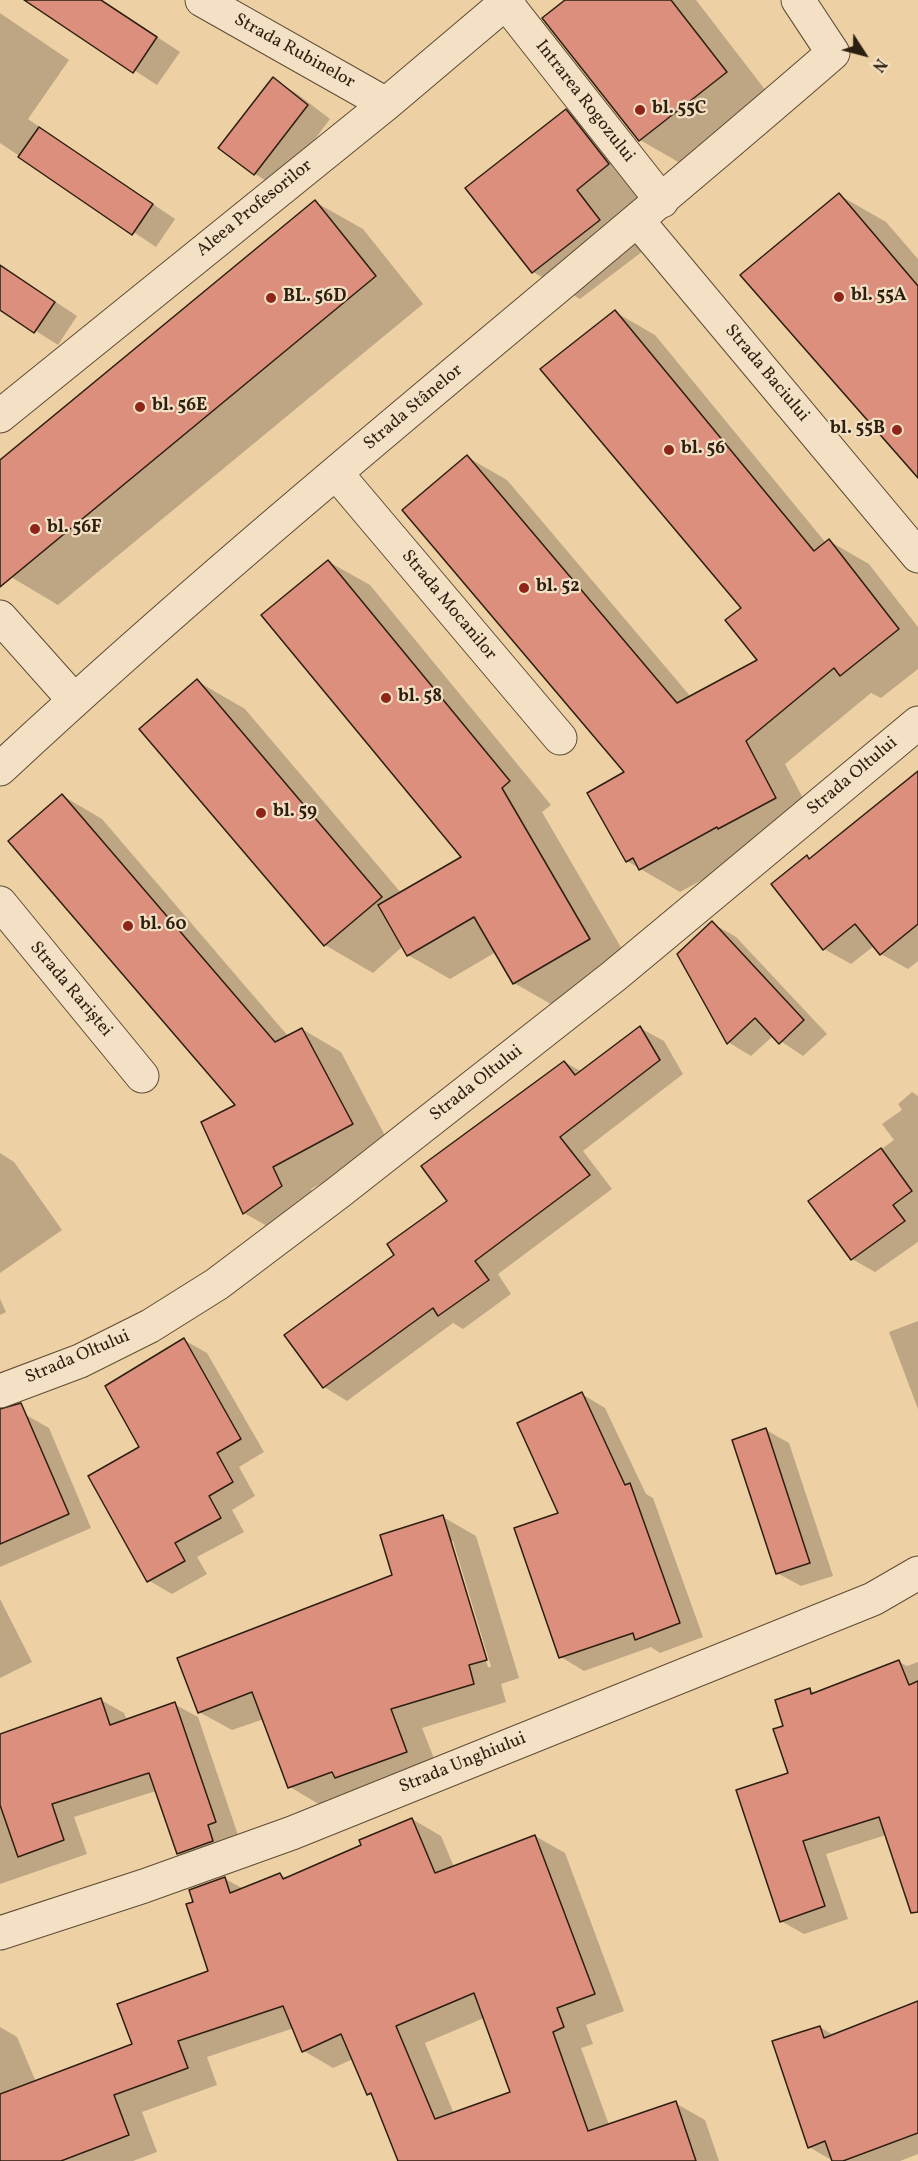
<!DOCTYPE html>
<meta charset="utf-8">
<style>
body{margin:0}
#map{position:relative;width:918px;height:2161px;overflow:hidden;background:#eed0a5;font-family:Vollkorn,serif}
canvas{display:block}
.north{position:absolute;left:834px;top:24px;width:60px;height:60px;-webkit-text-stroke:4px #f4e0c4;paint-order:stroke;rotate:126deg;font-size:16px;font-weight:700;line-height:24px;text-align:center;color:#2d1f0f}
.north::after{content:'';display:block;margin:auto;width:21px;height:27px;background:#2d1f0f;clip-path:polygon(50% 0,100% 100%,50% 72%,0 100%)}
</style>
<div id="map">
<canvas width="918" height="2161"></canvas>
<div class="north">N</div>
</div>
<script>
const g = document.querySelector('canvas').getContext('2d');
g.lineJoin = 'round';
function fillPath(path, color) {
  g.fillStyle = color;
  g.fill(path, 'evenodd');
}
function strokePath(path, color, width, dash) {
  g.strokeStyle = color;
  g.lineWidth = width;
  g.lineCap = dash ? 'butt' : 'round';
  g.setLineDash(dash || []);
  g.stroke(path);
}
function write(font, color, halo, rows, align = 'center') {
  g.font = font + ' Vollkorn,serif';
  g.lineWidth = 4.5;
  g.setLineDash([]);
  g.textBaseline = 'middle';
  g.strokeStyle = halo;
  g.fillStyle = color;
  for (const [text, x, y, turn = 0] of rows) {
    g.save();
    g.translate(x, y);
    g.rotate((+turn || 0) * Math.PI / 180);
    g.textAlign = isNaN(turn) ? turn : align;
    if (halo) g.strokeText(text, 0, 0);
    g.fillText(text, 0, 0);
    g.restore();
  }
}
const shadow = new Path2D(`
 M47,0H101L180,52L157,85L40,9Z
 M568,0H696L773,100L687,167L640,140Z
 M0,13L69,60L28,119L175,219L156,247L0,143Z
 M273,79L296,93L330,119L278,188L255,174Z
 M566,111L613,138L656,192L647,248L580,299L533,272Z
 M839,195L886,222L918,259V475Z
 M315,202L363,229L423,304L58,605L11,577L0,563V462Z
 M0,265L77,316L58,345L0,308Z
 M615,312L655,335L826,543L829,541L869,564L918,627V669L881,698L871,693L785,764L815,821L757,850L680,892L627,861V772L467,457L507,480L691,697L759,660L743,608Z
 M329,562L370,585L551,805L542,812L630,963L556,1007L514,983L496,952L450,979L408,955L403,946L373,973L325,945L141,729L197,681L245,709L402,894L463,858Z
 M918,774V961L908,969L881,954L874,946L851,964L824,949L807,857L811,859Z
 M63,796L102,819L288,1036L302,1029L341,1052L391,1147L311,1189L321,1209L283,1235L244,1213L237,1105Z
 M712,923L736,937L827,1034L803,1056L773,1036L751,1056L728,1042Z
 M640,1028L664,1041L683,1074L583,1151L612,1189L498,1274L511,1294L463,1329L453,1323L347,1401L324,1387L396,1255L449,1201L565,1062L582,1072Z
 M912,1092L918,1096V1242L875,1272L852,1259L810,1201L894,1140L882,1124L902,1110L898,1104Z
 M0,1153L14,1162L62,1230L0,1273Z
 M0,1299L6,1312L0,1315Z
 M918,1321V1409L889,1332Z
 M184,1340L207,1353L264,1452L239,1467L255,1496L232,1510L244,1532L197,1557L207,1574L172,1594L148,1580L141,1448Z
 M582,1394L605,1408L646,1494L653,1498L703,1637L660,1653L651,1647L584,1671L561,1657L560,1513Z
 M26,1415L49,1428L91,1528L0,1567V1426Z
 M766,1430L789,1443L833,1576L801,1586L777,1573Z
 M443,1517L476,1536L519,1678L501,1684L506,1702L422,1728L439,1771L322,1806L290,1787L264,1719L232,1730L199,1712L394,1576ZM450,1541H453L491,1667H488Z
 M0,1599L32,1662L0,1678Z
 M899,1662L907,1666L918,1662V1904L886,1835L826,1854L848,1919L804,1934L781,1921L789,1774L785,1727L810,1690L816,1693Z
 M101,1700L124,1713L127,1720L174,1704L198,1717L238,1835L202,1867L178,1853L156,1791L74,1817L87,1854L0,1884V1736Z
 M412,1819L441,1836L454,1867L535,1836L565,1853L624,2011L586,2025L593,2044L581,2048L609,2125L675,2103L705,2120L719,2161H399L375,2098L368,2094L353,2059L333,2068L304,2051L294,2028L207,2057L217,2085L142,2112L157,2152L133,2161H0V2027L17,2037L36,2082L134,2045L210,1972L195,1903L225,1879L244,1889L280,1874L288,1879L363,1846ZM484,2018L512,2093L454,2114L425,2043Z
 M918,2005V2154L900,2161H833L809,2147L820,2027L835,2036Z`);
const building = new Path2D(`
 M24,0H101L157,37L133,73Z
 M565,0H671L727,72L639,141L542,18Z
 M273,77L308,105L254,175L218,148Z
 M566,109L609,164L577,190L600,220L532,273L465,188Z
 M39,127L153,204L132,235L18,157Z
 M839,193L918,286V478L740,275Z
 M315,200L376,276L0,587V460Z
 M0,265L55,302L34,333L0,310Z
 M615,310L814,551L829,539L899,629L840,676L834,668L746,741L776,798L718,829L717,827L639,870L633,858L626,862L587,793L624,772L402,510L467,455L677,703L757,660L725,620L741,608L540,369Z
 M328,560L510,781L502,788L590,939L513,984L474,917L407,956L378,905L461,857L261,615Z
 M197,679L382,897L324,946L139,729Z
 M918,771V924L880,955L855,924L823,950L771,884L807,855L809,859Z
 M62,794L275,1042L302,1028L353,1124L273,1167L282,1186L243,1214L201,1122L235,1105L8,841Z
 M712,921L804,1020L779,1044L755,1018L727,1044L677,954Z
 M640,1026L660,1060L560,1137L590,1175L475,1261L489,1280L438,1316L433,1308L323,1388L284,1335L394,1255L387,1244L447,1201L421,1166L564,1061L575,1075Z
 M881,1148L912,1191L893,1205L905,1221L851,1260L808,1201Z
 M184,1338L241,1439L217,1453L233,1482L209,1496L221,1518L175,1543L185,1561L147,1582L88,1476L139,1447L105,1386Z
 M582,1392L625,1485L630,1483L680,1623L635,1640L633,1633L559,1658L514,1528L558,1513L517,1423Z
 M21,1403L69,1514L0,1544V1409Z
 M766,1428L810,1563L776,1574L732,1440Z
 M443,1515L487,1660L469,1665L474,1684L391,1709L407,1752L335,1778L332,1772L288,1788L252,1692L198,1713L177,1658L392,1575L380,1535Z
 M899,1660L909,1685L918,1681V1912L911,1913L879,1817L803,1841L825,1906L780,1922L736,1790L788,1773L773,1729L783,1726L775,1700L810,1688L811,1694Z
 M101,1698L110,1725L175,1702L216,1822L208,1825L213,1841L177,1854L149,1773L52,1804L64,1840L18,1857L0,1805V1734Z
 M412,1818L435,1873L535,1835L595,1994L557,2008L564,2027L553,2032L588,2131L676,2101L696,2161H398L371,2093L367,2095L341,2034L302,2052L283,2006L178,2041L188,2068L114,2095L129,2135L61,2161H0V2094L132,2044L117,2004L208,1971L186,1904L193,1902L189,1890L225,1877L230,1893L280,1873L283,1879L361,1845L359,1840ZM474,1993L510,2092L435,2119L396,2026Z
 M918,2001V2133L843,2161H832L825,2141L808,2148L772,2041L820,2026L824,2038Z`);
const minor = new Path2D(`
 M202,0L386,104
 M506,3L662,201
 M638,221L918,556
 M0,416L386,104L509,0
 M336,473L560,738
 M0,617L74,700
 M0,769C268,519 557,293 833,53L798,0
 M0,903L142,1076
 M0,1391L80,1361L150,1326L217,1284L339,1192L614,976L918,723
 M0,1933L144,1886L292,1833L873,1599L918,1573`);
const markers = [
 [640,110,6,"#8f2418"],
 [839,297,6,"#8f2418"],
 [271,298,6,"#8f2418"],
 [140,407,6,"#8f2418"],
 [897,430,6,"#8f2418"],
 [669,450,6,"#8f2418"],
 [35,529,6,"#8f2418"],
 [524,588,6,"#8f2418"],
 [386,698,6,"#8f2418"],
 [261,813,6,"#8f2418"],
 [128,926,6,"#8f2418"]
];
const streetNames = [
 ["Strada Rubinelor",294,52,29],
 ["Intrarea Rogozului",584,102,52],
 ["Aleea Profesorilor",255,209,-39],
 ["Strada Baciului",766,374,50],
 ["Strada Stânelor",414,408,-40],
 ["Strada Mocanilor",448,606,50],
 ["Strada Oltului",853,777,-40],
 ["Strada Rariștei",70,990,50],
 ["Strada Oltului",477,1084,-38],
 ["Strada Oltului",78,1358,-23],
 ["Strada Unghiului",463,1764,-22]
];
const poiNames = [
 ["bl. 55C",652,110],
 ["bl. 55A",851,297],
 ["BL. 56D",283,298],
 ["bl. 56E",152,407],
 ["bl. 55B",885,430,"right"],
 ["bl. 56",681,450],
 ["bl. 56F",47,529],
 ["bl. 52",536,588],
 ["bl. 58",398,698],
 ["bl. 59",273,813],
 ["bl. 60",140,926]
];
fillPath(shadow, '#0003');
fillPath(building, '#dd8f7e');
strokePath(building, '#2d1f0f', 1.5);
strokePath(minor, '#5d4b34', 35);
strokePath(minor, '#f4e0c4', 33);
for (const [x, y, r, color] of markers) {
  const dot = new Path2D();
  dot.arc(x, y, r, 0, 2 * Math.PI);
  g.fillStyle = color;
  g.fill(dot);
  strokePath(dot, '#f4e0c4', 2);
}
write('18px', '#2d1f0f', '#f4e0c4', streetNames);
write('bold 18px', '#2d1f0f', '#f4e0c4', poiNames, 'left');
</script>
